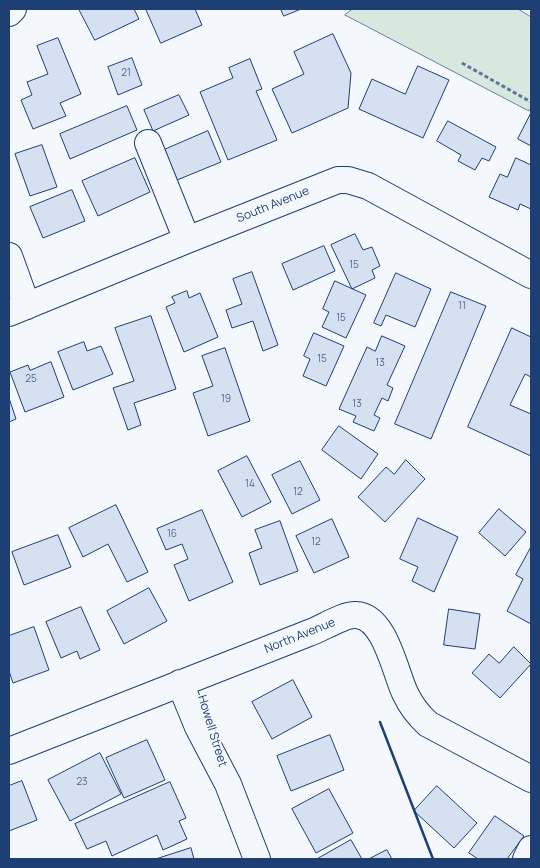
<!DOCTYPE html>
<style>
body{margin:0}
#map{position:relative;width:540px;height:868px;overflow:hidden;background:#f4f7fb;font-family:Manrope,sans-serif}
canvas{display:block}
.frame{position:absolute;inset:0;border:10px solid #1d3f73;pointer-events:none}
</style>
<div id="map">
<canvas width="540" height="868"></canvas>
<div class="frame"></div>
</div>
<script>
const g = document.querySelector('canvas').getContext('2d');
g.lineJoin = 'round';
function fillPath(path, color) {
  g.fillStyle = color;
  g.fill(path, 'evenodd');
}
function strokePath(path, color, width, dash) {
  g.strokeStyle = color;
  g.lineWidth = width;
  g.lineCap = dash ? 'butt' : 'round';
  g.setLineDash(dash || []);
  g.stroke(path);
}
function write(font, color, halo, rows, align = 'center') {
  g.font = font + ' Manrope,sans-serif';
  g.lineWidth = 4;
  g.setLineDash([]);
  g.textBaseline = 'middle';
  g.strokeStyle = halo;
  g.fillStyle = color;
  for (const [text, x, y, turn = 0] of rows) {
    g.save();
    g.translate(x, y);
    g.rotate((+turn || 0) * Math.PI / 180);
    g.textAlign = isNaN(turn) ? turn : align;
    if (halo) g.strokeText(text, 0, 0);
    g.fillText(text, 0, 0);
    g.restore();
  }
}
const green = new Path2D(`
 M353,9H518L531,17V107L529,111L345,15Z`);
const building = new Path2D(`
 M79,9H134L139,19L95,40Z
 M146,9H195L202,25L161,43Z
 M281,9H301L284,16Z
 M333,34L351,73L348,108L292,133L272,89L304,74L294,52Z
 M58,38L81,94L60,103L66,116L33,129L21,100L32,95L27,82L48,74L37,46Z
 M132,58L142,85L118,95L108,67Z
 M250,59L262,89L256,91L277,140L228,160L200,92L233,78L229,68Z
 M418,66L449,80L423,138L359,109L372,79L405,94Z
 M179,95L189,115L153,131L144,110Z
 M127,106L137,130L70,159L60,134Z
 M531,113V146L518,139Z
 M448,121L496,147L489,161L482,158L475,170L458,161L461,155L437,141Z
 M208,131L221,162L177,180L164,150Z
 M42,145L57,187L30,196L15,154Z
 M135,158L150,192L98,216L82,181Z
 M516,158L531,165V209L520,204L518,210L489,197L500,174L507,177Z
 M72,190L85,221L43,238L30,207Z
 M355,234L363,250L372,247L380,266L372,270L375,278L352,289L331,245Z
 M324,246L335,271L293,290L282,264Z
 M252,272L278,345L263,351L253,321L232,328L226,310L242,304L233,279Z
 M396,273L431,289L415,327L386,315L381,326L374,323Z
 M335,281L366,295L346,338L322,327L329,312L323,309Z
 M187,291L189,298L200,293L218,337L184,352L166,307L175,303L172,297Z
 M451,292L486,306L431,439L395,424Z
 M151,316L176,389L134,403L141,425L128,430L113,388L134,381L115,328Z
 M512,328L531,337V377L525,374L510,405L531,414V456L468,427Z
 M314,333L344,346L326,386L303,376L310,359L304,356Z
 M382,336L405,346L387,385L393,388L388,401L382,398L374,415L380,418L374,431L353,422L356,416L339,409L367,347L375,351Z
 M84,342L87,351L101,346L113,374L73,390L58,352Z
 M225,348L250,421L208,436L193,393L213,386L202,356Z
 M51,362L64,397L25,412L10,372L28,365L30,370Z
 M9,398L16,419L9,422Z
 M339,426L378,454L361,479L322,450Z
 M247,456L271,502L242,517L218,471Z
 M406,460L425,479L385,522L358,497L386,467L394,474Z
 M300,461L320,500L292,514L272,475Z
 M116,505L148,572L127,582L108,544L83,557L69,528Z
 M499,509L526,532L505,556L479,533Z
 M202,510L233,582L189,601L174,565L188,559L182,544L166,550L157,529Z
 M418,518L458,537L434,592L412,581L418,567L400,559Z
 M332,519L349,557L314,573L296,536Z
 M280,521L298,571L260,585L249,553L262,548L255,530Z
 M58,535L71,567L24,585L12,552Z
 M531,547V624L507,611L523,579L516,575Z
 M149,588L167,621L124,644L107,611Z
 M81,607L100,650L80,659L77,651L61,658L46,622Z
 M449,609L480,614L475,649L444,645Z
 M34,627L49,670L13,683L9,671V636Z
 M514,647L531,664L500,698L472,673L489,654L499,663Z
 M293,680L312,717L272,739L252,702Z
 M330,735L344,770L291,791L277,756Z
 M147,740L165,780L124,798L106,758Z
 M100,753L121,794L70,821L48,780Z
 M22,781L37,820L9,831V786Z
 M170,782L186,818L179,821L187,839L163,850L157,835L112,856L106,841L87,849L75,824Z
 M437,786L477,823L454,848L414,811Z
 M329,789L353,833L316,853L292,809Z
 M495,816L524,836L507,859H478L469,853Z
 M351,840L362,859H317Z
 M191,848L194,859H156Z
 M387,850L392,859H369Z`);
const path = new Path2D(`
 M462,63L531,102`);
const minor = new Path2D(`
 M9,13L13,9
 M148,143L187,240
 M9,256L27,306
 M9,313L187,240L338,180H348L368,186L531,275
 M180,683L198,727L228,784L257,859
 M9,751L309,633C321,629 344,614 356,615C385,616 395,672 405,693C411,706 418,715 428,724L531,779
 M526,859L531,849`);
const wall = new Path2D(`
 M380,722L433,859`);
const numberNames = [
 ["21",126,73],
 ["15",354,265],
 ["11",462,306],
 ["15",341,318],
 ["15",322,359],
 ["13",380,363],
 ["25",31,379],
 ["19",226,399],
 ["13",357,404],
 ["14",250,484],
 ["12",298,492],
 ["16",172,534],
 ["12",316,542],
 ["23",82,782]
];
const streetNames = [
 ["South Avenue",273,205,-22],
 ["North Avenue",300,636,-22],
 ["Howell Street",212,731,73]
];
fillPath(green, '#d7e8df');
strokePath(green, '#687fa3', 1);
fillPath(building, '#d5e0f0');
strokePath(building, '#1d3f73', 1);
strokePath(minor, '#1d3f73', 28);
strokePath(path, '#5e769c', 3, [4, 2.5]);
strokePath(minor, '#f4f7fb', 26);
strokePath(wall, '#1d3f73', 2.5);
write('10px', '#4b6792', null, numberNames);
write('12px', '#1d3f73', '#f4f7fb', streetNames);
</script>
